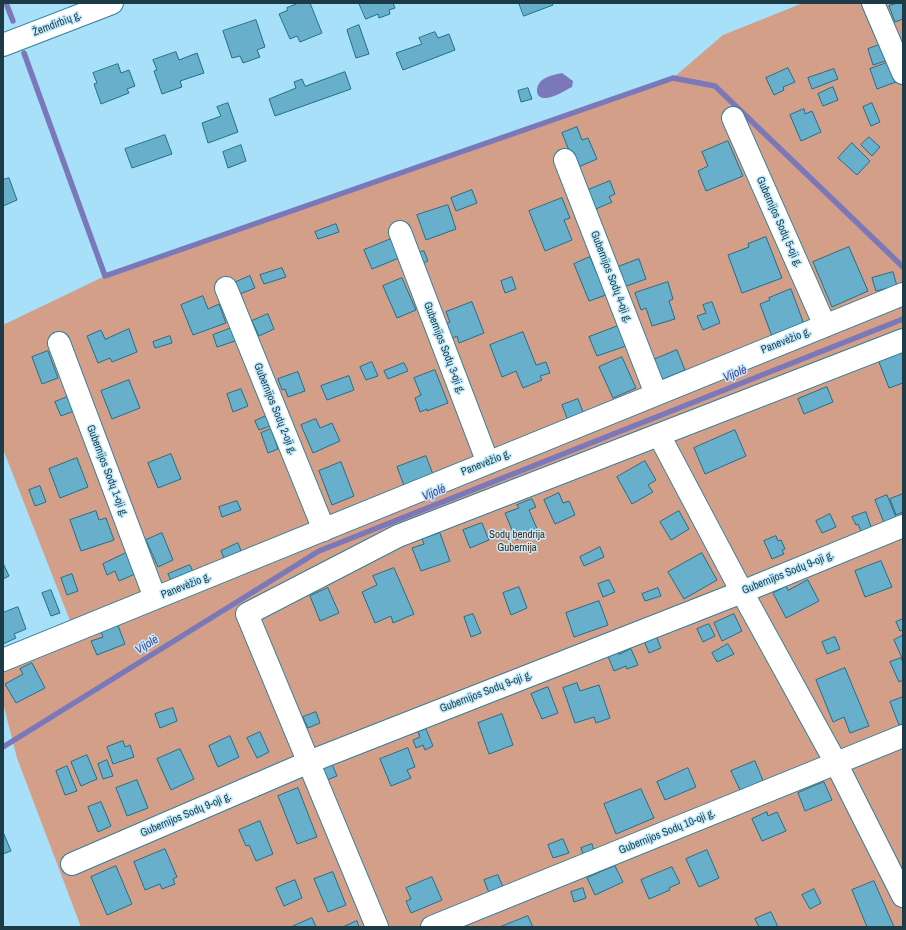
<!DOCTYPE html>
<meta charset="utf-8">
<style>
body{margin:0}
#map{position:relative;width:906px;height:930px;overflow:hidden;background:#a7e0f8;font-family:"Archivo Narrow",sans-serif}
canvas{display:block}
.frame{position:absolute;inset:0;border:4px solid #1d3b47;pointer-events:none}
</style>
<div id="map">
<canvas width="906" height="930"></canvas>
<div class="frame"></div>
</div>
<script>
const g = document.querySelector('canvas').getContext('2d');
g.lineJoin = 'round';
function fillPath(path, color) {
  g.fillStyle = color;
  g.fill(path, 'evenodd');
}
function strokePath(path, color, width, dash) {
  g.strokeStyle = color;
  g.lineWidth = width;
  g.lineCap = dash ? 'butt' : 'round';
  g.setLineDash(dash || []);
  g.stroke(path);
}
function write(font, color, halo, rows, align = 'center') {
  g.font = font + ' "Archivo Narrow",sans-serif';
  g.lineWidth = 3;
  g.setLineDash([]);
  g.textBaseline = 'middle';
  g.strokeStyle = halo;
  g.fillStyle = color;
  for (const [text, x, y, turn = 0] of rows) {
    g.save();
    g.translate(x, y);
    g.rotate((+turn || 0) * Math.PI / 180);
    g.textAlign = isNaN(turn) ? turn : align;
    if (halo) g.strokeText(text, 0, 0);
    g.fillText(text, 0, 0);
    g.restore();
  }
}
const green = new Path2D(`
 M803,3H903V927H81L17,758L3,703V660L74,631L3,449V325L105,276L673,78L723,35Z`);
const water = new Path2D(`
 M562,73L573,81L572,87C564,91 555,97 546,98C535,99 535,87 541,81C547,76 556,74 562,73Z`);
const stream = new Path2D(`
 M6,3L13,21
 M24,53L105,276L673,78L715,86L903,267
 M3,747L319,551L903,319`);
const building = new Path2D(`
 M299,3H310L322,33L300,42L297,36L290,39L279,14L288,10L287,8Z
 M359,3H393L395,8L389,10L390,14L379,18L378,14L366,19Z
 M519,3H552L553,5L524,16Z
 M898,3H903V19L895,22L889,6Z
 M256,20L265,47L257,50L260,57L243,63L240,56L232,58L223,31Z
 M359,25L369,54L356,58L347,30Z
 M435,32L438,38L449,34L455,50L403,70L396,53L422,44L419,38Z
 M882,44L888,60L873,65L868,49Z
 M176,52L179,60L197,53L204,73L180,81L182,87L162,94L154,71L157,70L153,60Z
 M889,62L896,82L877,89L870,69Z
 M118,64L121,73L129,70L135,86L127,89L129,93L101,104L94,84L97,83L93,73Z
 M788,68L795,82L783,87L784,90L774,95L766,78Z
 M834,69L838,79L812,89L808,78Z
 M345,72L351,89L275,116L269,99L296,88L294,82L302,79L305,86Z
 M833,87L838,100L823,106L818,94Z
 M528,88L532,99L521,102L518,91Z
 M228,103L238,132L208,143L202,123L221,116L217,107Z
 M872,103L880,122L871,126L863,107Z
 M804,109L805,114L812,111L821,132L801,141L790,115Z
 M577,127L582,140L588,138L597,159L576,168L562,133Z
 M165,135L172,154L132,168L125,149Z
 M869,137L880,147L872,156L861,145Z
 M728,141L743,176L706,191L698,171L708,166L702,152Z
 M852,143L870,161L857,175L838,158Z
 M241,145L246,161L228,168L223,152Z
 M9,178L17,200L3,206V180Z
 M610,181L615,194L609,197L612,202L596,209L588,190Z
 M472,190L477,203L456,211L451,198Z
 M562,198L570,218L564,220L572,240L545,251L529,211Z
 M448,205L456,229L426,240L417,215Z
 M336,224L339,232L318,239L315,232Z
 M766,237L782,278L742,293L728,255L749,247L748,244Z
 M391,239L399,258L372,269L364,250Z
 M849,247L868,291L832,307L813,262Z
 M424,251L428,261L418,265L414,255Z
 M590,257L606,295L589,301L574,264Z
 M639,259L646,279L624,287L618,267Z
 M282,268L286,277L264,284L260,275Z
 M893,272L897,286L876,291L872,278Z
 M250,276L255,288L240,294L236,282Z
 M512,277L516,289L505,293L501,281Z
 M402,278L416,310L397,318L383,286Z
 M668,282L673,299L669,301L675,319L652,326L646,308L641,310L635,293Z
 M791,289L805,327L773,339L760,304L770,300L769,298Z
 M203,296L208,309L219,304L226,323L193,335L181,305Z
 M472,302L484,333L459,343L457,336L451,339L445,324L450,322L446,312Z
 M712,302L720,323L703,330L697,316L706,313L703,305Z
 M268,314L274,329L259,336L252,321Z
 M618,326L626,346L597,356L589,337Z
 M234,327L238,340L217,347L213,335Z
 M129,329L137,352L112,362L110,358L98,363L87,336L101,330L105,339Z
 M523,332L536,365L546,362L550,373L540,376L542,380L523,388L516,371L502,377L490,345Z
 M170,336L172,343L155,348L153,342Z
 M677,350L685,370L661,380L653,360Z
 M48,351L58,378L42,384L32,357Z
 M903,352V383L889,388L879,362Z
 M622,357L636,388L613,398L599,367Z
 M372,362L378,376L366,380L360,367Z
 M404,363L408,371L388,379L384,371Z
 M435,370L448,403L427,411V409L420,412L415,398L421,395L414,378Z
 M298,372L305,391L288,397L285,389L282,390L278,379Z
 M349,376L354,390L327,400L321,386Z
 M129,380L140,408L112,419L101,391Z
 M827,387L833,402L804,414L798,399Z
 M241,389L248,406L233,412L227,394Z
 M67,397L74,411L61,416L55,402Z
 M578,399L585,417L569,423L562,405Z
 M266,416L270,426L259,430L255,421Z
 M316,419L320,428L332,423L340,441L313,453L301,425Z
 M271,429L278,449L268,453L261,433Z
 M735,430L746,456L705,474L694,448Z
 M171,454L181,479L158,488L148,463Z
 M426,456L434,477L405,488L397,467Z
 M77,458L88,487L60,498L49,469Z
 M645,461L656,480L648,485L653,492L632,504L617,477Z
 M341,462L354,496L332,505L319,471Z
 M40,486L46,502L35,506L29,490Z
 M559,493L563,503L569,501L575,515L555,524L544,500Z
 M903,494V512L896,515L890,499Z
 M887,495L897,520L885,525L875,500Z
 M532,499L536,507L529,510L538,531L516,540L505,513L519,508L517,505Z
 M237,501L241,510L222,517L219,507Z
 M96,511L99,520L106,518L114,540L81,551L70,520Z
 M679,511L689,529L671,540L660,522Z
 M866,512L872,530L862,534L858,524L856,525L852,517Z
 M830,514L836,527L822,533L816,521Z
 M482,523L489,540L470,548L463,530Z
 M162,533L173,560L158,567L146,540Z
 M440,533L450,561L421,571L412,548L424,544L422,539Z
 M776,536L778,541L781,540L785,549L782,550L784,554L772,559L764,541Z
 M238,543L243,556L226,563L221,551Z
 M600,547L604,557L584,566L580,557Z
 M126,553L135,574L119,581L115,571L107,575L103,564Z
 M702,553L717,580L684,599L668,572Z
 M881,561L892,587L865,597L855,571Z
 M3,563L9,576L3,579Z
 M190,565L194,574L172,583L168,574Z
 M394,568L414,614L393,623L391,616L375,623L362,592L377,585L373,576Z
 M72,574L78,591L67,595L61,578Z
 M609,580L615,592L603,597L598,584Z
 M808,580L819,601L786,618L773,593L786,586L788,590Z
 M519,587L527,608L511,615L503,593Z
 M328,588L339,613L320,621L310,596Z
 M658,588L661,596L645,601L642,594Z
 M51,590L60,613L51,616L42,593Z
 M599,601L608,625L574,637L566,613Z
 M18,607L26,629L14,634L16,638L3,644V613Z
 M473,614L481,633L471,637L464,617Z
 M734,614L742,631L722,641L714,623Z
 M903,619V630L900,631L896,622Z
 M117,623L125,644L97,655L91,641L103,637L100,629Z
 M709,624L715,636L703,642L697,629Z
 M656,636L661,648L649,653L644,641Z
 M902,636L903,638V660L894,640Z
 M835,637L840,649L827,654L822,642Z
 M728,644L734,654L717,662L712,653Z
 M631,649L638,665L627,669L626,666L614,671L607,654L618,650L619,654Z
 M901,658L903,663V680L899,682L890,662Z
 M32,663L45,688L16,703L5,684L23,674L20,669Z
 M845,668L869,726L850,733L844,717L833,722L816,680Z
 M577,683L580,691L599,685L610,718L596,723L594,717L575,723L563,688Z
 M548,687L558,713L542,719L531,694Z
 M903,697V724L899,725L890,702Z
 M173,708L177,721L160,728L155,714Z
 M316,712L320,723L308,728L303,717Z
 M502,714L513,745L489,754L478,723Z
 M426,729L433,746L425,750L423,745L416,748L413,740L420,737L418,732Z
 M260,732L269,752L257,758L247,738Z
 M230,736L239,757L218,767L209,746Z
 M123,741L125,747L130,745L134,757L113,764L107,747Z
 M408,748L415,767L407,770L411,778L391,786L380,759Z
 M180,749L194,779L171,790L157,759Z
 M87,755L97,779L81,786L71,762Z
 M107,760L113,776L103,779L98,764Z
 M755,761L764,783L741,792L731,771Z
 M332,764L337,776L324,781L319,769Z
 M67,766L77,791L65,795L56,771Z
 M688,768L696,787L665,800L657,782Z
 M137,780L148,808L127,816L116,788Z
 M824,782L832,800L805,811L798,793Z
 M298,788L317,837L297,844L278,796Z
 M641,789L654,818L616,834L604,804Z
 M101,802L111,826L98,832L88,807Z
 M767,812L768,816L777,812L786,831L762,841L752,819Z
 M260,821L273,854L256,861L249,845L246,846L239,830Z
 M3,832L11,851L3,854Z
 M563,839L569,853L553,858L548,845Z
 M592,844L595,855L585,859L581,848Z
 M165,849L177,877L173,879L175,884L162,889L160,884L145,890L134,862Z
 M707,850L719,878L699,887L686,859Z
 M116,866L132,904L107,915L91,877Z
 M615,866L623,882L595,895L587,878Z
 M672,867L680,883L669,888L670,890L649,899L641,880Z
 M333,872L346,905L328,912L314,879Z
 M498,875L505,892L491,898L484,880Z
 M432,877L442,900L411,913L406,901L411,899L406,888Z
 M295,880L302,898L284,906L276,888Z
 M874,881L894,927H867L852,890Z
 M583,888L586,898L574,902L571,892Z
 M814,889L821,903L810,909L802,895Z
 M771,912L778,927H759L755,919Z
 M528,916L533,927H500Z
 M312,918L316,927H291Z
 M357,921L359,927H343Z`);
const minor = new Path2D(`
 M873,3L903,73
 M3,45L112,3
 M733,118L825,326
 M565,160L656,394
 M400,232L488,463
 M226,288L324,530
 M59,343L155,598
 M659,435L742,592L836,763L903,896
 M3,660L903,294
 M72,864L309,762L742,592L903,526
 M377,927L247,614L398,536L903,340
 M432,927L903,736`);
const streetNames = [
 ["Žemdirbių g.",57,24,-21],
 ["Gubernijos Sodų 5-oji g.",779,222,66],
 ["Gubernijos Sodų 4-oji g.",611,277,69],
 ["Panevėžio g.",786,341,-22],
 ["Gubernijos Sodų 3-oji g.",444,348,69],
 ["Gubernijos Sodų 2-oji g.",275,409,68],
 ["Panevėžio g.",486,463,-22],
 ["Gubernijos Sodų 1-oji g.",107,471,69],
 ["Gubernijos Sodų 9-oji g.",788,573,-22],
 ["Panevėžio g.",186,586,-22],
 ["Gubernijos Sodų 9-oji g.",486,692,-21],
 ["Gubernijos Sodų 9-oji g.",186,815,-23],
 ["Gubernijos Sodų 10-oji g.",667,832,-22]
];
const parkNames = [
 ["Sodų bendrija",517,535],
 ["Gubernija",517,548]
];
const waterNames = [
 ["Vijolė",735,374,-22],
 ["Vijolė",434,493,-22],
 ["Vijolė",147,645,-32]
];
fillPath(green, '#d39f88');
fillPath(water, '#7b78ba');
strokePath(stream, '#7b78ba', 5.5);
fillPath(building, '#67afcb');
strokePath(building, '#226f89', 1);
strokePath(minor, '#347e99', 24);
strokePath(minor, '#fff', 22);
write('11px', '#1d3b47', '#c1ebfd', streetNames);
write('11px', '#55270f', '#c1ebfd', parkNames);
write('italic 12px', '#483d8e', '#c1ebfd', waterNames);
</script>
